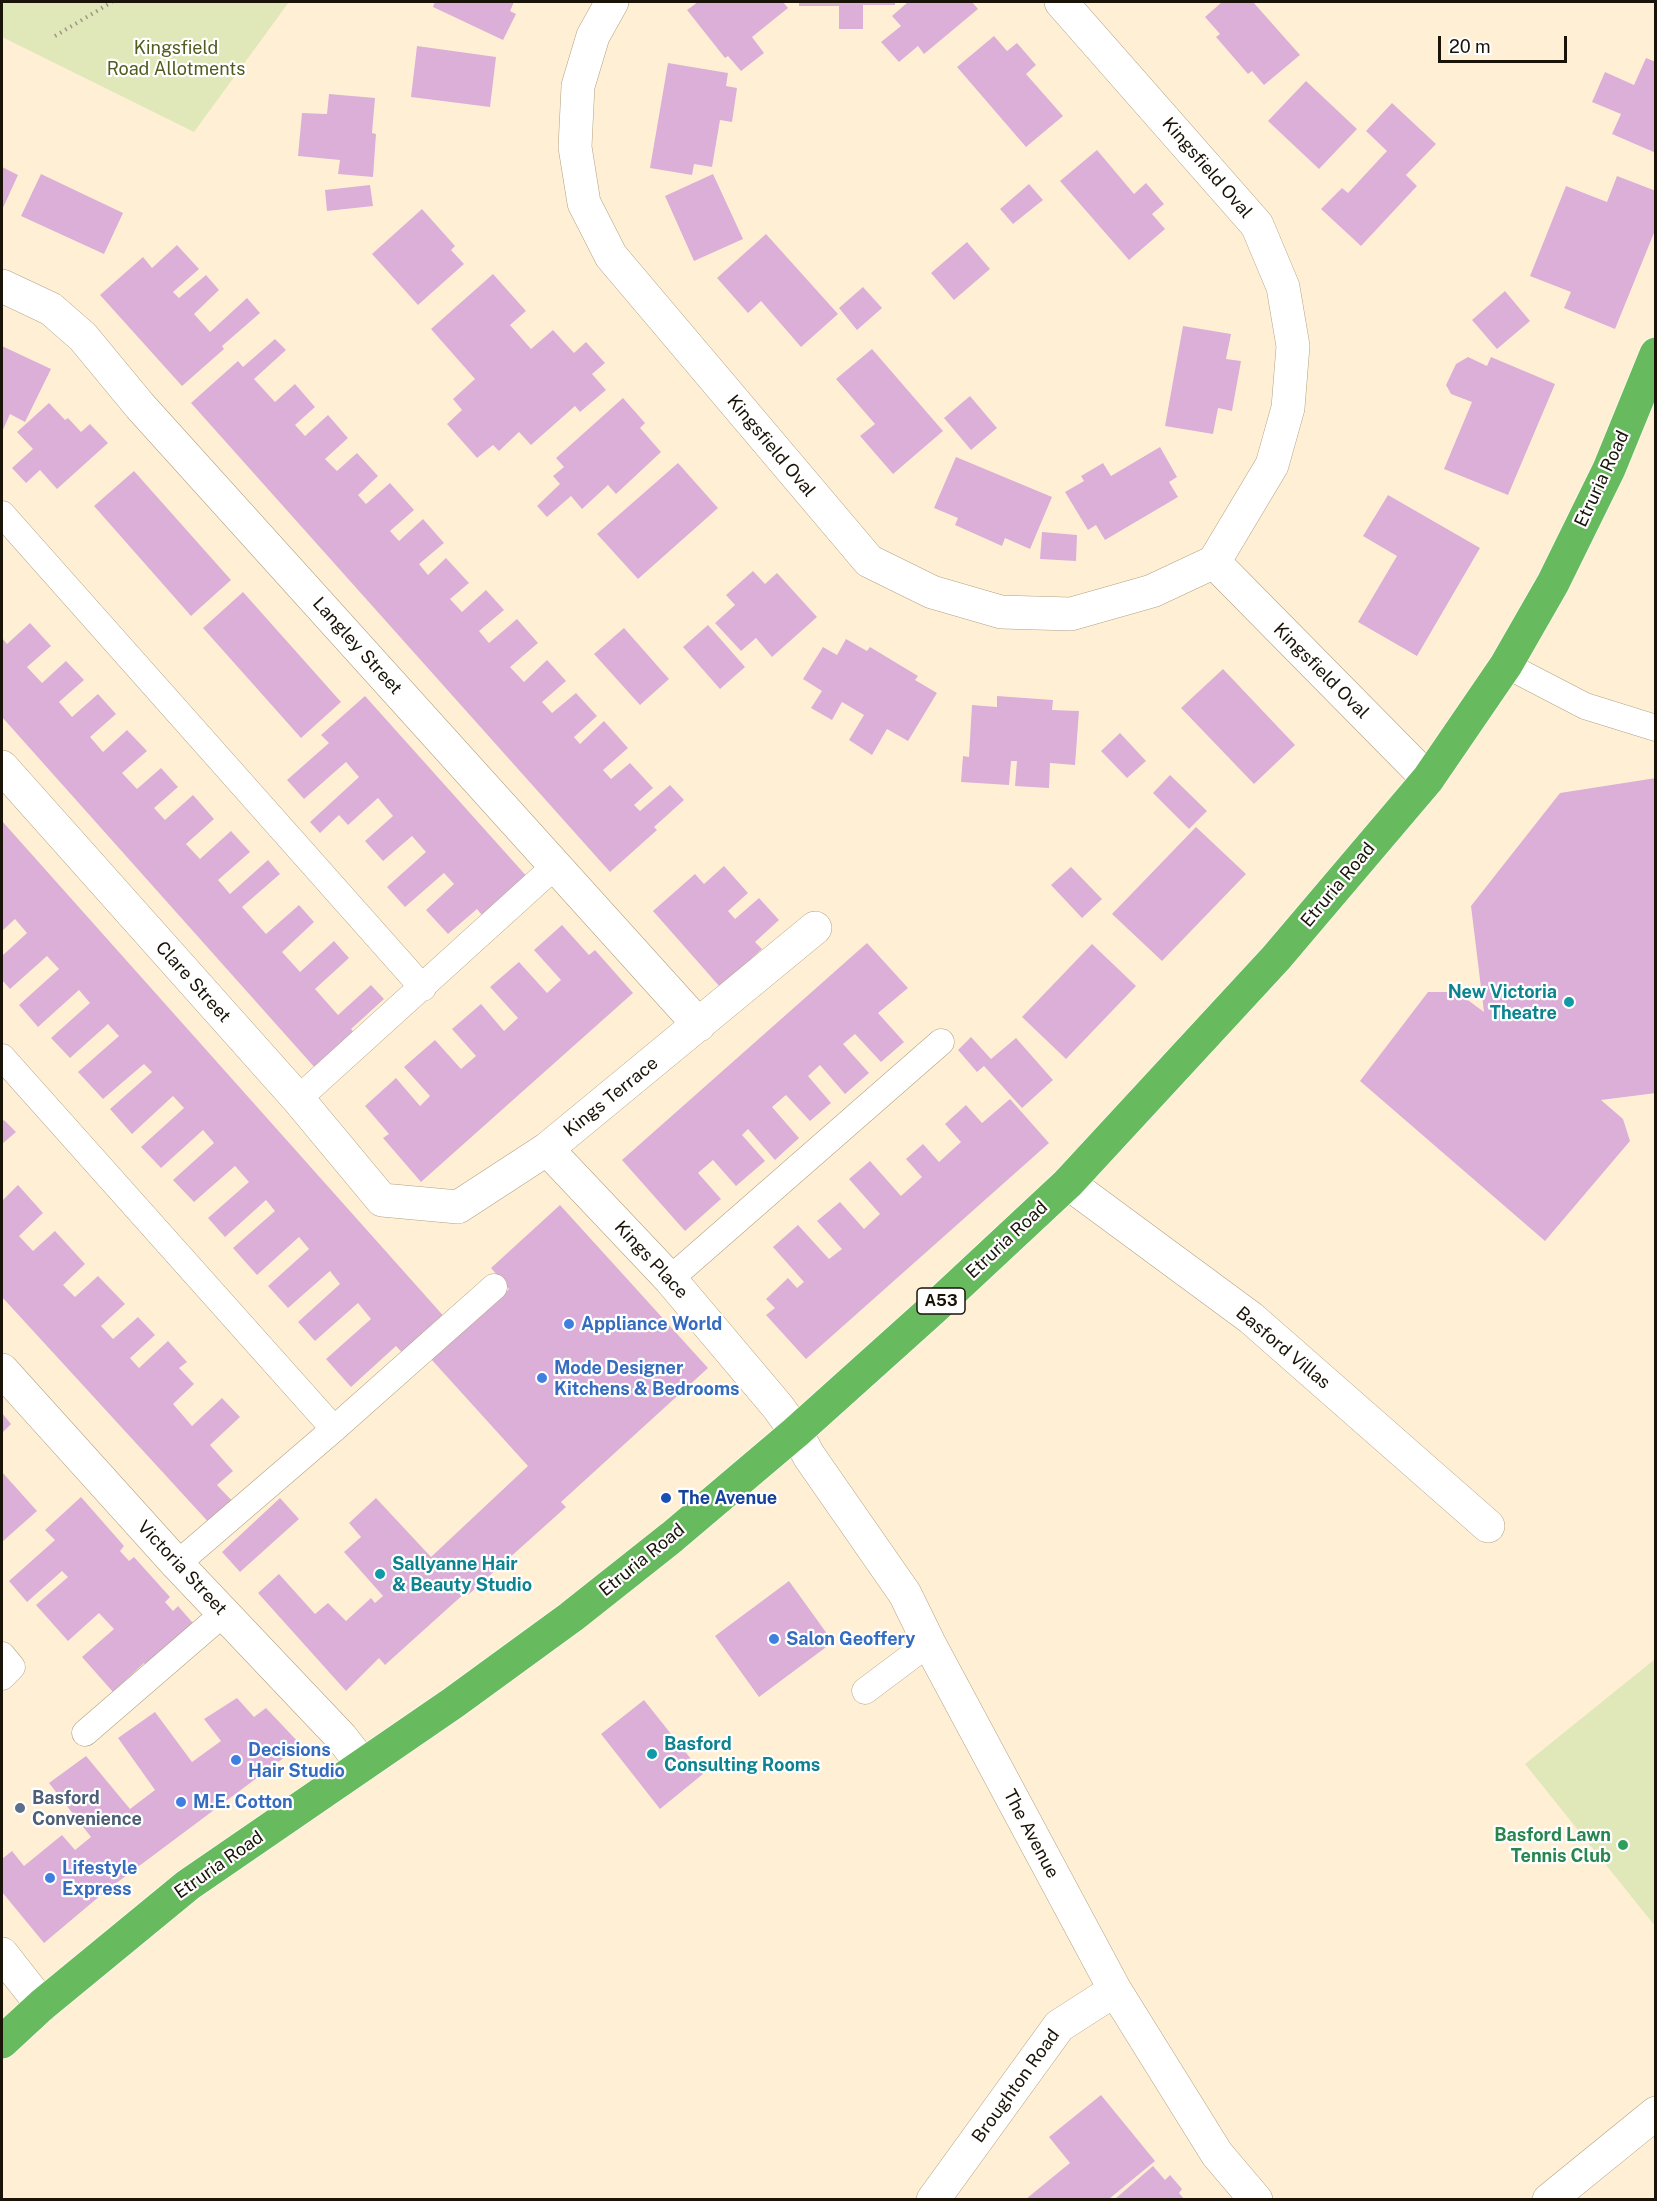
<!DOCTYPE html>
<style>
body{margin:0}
#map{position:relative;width:1657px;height:2201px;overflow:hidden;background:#fff0d5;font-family:"Public Sans",sans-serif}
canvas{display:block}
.frame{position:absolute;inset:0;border:3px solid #1a1408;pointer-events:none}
.scale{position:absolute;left:1438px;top:36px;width:129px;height:27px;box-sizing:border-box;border:3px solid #1a1408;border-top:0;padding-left:8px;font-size:18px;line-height:21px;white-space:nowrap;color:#1a1408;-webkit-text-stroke:4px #fff;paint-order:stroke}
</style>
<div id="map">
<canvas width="1657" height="2201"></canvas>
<div class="frame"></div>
<div class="scale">20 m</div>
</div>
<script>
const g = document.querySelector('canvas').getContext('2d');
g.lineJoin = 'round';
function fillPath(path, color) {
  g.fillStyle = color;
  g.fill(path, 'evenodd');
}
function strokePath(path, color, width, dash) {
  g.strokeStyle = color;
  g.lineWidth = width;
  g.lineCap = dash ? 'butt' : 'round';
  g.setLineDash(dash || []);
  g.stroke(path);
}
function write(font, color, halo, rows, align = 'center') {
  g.font = font + ' "Public Sans",sans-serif';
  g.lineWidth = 4.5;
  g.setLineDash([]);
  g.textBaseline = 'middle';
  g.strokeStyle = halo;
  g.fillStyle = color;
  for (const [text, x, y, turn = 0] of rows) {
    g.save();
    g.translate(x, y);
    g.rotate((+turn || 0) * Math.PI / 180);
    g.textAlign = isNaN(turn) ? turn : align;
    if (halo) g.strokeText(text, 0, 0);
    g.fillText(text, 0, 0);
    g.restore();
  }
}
const green = new Path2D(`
 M2,2H289L194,132L2,37Z
 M1655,1659V1926L1525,1764Z`);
const building = new Path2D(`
 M435,2H514L510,11L516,14L503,40L433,7Z
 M698,2H783L788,8L752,37L764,53L741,71L728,56L725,58L687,10Z
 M799,2H895V5H863V29H839V6H799Z
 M908,2H972L978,9L924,54L918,46L899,62L881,42L901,26L892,16Z
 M1222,2H1253L1300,55L1264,85L1252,71L1248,74L1216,37L1220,34L1205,17Z
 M994,36L1007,51L1017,43L1036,65L1026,74L1063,116L1026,147L957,67Z
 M417,46L496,57L490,107L411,97Z
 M1646,58L1656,62V153L1612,134L1621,114L1592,102L1605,72L1634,85Z
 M668,63L728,73L726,86L737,88L732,122L720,120L712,167L694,164L692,175L650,168Z
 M1306,81L1357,129L1319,169L1268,121Z
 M329,94L375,98L372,133L376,134L373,177L338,174L340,160L298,156L302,113L327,114Z
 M1392,103L1436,144L1406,175L1417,186L1361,246L1321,209L1342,188L1348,193L1387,151L1366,131Z
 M1097,150L1134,194L1146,183L1164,204L1152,214L1165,229L1129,260L1060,181Z
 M2,167L18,175L2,210Z
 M41,174L123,213L104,254L21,216Z
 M713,174L743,239L694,261L665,196Z
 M1617,176L1656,191V228L1615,329L1564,308L1571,292L1530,276L1566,186L1607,202Z
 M1029,184L1043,200L1013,224L1000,209Z
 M370,185L373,206L327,211L325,190Z
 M422,209L455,246L451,250L464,264L418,305L372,254Z
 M766,234L838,314L801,347L761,301L748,313L717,278Z
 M967,242L990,269L954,300L931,273Z
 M177,245L199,269L173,292L179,298L206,275L219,290L194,314L210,332L247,298L260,313L222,346L224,349L182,386L100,295L143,257L152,268Z
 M493,274L526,311L510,325L531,349L553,330L574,353L586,342L605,363L592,374L606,390L580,412L575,406L531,445L519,432L499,451L493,445L477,458L447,424L462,410L453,399L475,379L431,329Z
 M863,287L882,308L857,330L839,308Z
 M1505,291L1530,321L1497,349L1472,320Z
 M1183,326L1231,334L1226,359L1241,361L1232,411L1218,408L1213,434L1165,426Z
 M275,339L286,350L254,379L275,402L295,384L315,407L295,425L305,436L328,415L348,438L325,459L337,471L357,453L378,476L358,495L366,504L390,483L414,510L390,531L399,541L423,519L444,543L419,564L428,575L446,558L469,583L450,599L462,612L486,590L504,610L479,631L489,643L517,619L538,643L510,667L524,682L547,660L566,681L542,702L552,713L576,693L597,716L574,737L580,744L604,721L628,748L603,770L611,779L630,763L653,788L634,805L640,811L670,785L684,800L654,827L657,830L610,872L191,403L238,361L243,367Z
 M2,346L51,369L25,422L10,414L2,432Z
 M872,349L943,431L893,474L860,436L875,424L836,379Z
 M1468,357L1487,366L1491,357L1555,384L1508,495L1444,469L1472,402L1451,394L1446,385L1456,364Z
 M970,396L997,428L971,450L944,418Z
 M623,398L645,423L640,428L661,452L616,494L608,485L582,509L571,496L547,517L537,506L560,484L553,476L564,467L556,458Z
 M49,403L65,420L68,418L81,432L90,424L108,443L57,489L40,470L26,483L12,468L33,449L17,432Z
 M1160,447L1177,477L1169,482L1178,497L1105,540L1096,525L1088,530L1065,492L1084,481L1081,476L1103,463L1111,476Z
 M956,457L1052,497L1030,549L1005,538L1002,546L955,525L958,518L934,508Z
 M678,463L718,508L638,579L597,534Z
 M134,471L231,580L191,616L94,506Z
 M1388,495L1480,548L1417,656L1358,622L1397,556L1363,536Z
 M1042,532L1077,535L1076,561L1040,559Z
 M753,571L765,584L777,573L817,617L772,657L756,638L741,651L715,623L735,605L726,595Z
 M243,592L341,702L301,738L203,628Z
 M30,623L51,646L27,667L42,683L66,661L84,680L59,702L72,717L98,694L116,714L90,737L103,752L127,730L147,751L122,773L137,789L161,768L178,787L154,808L165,820L193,795L214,819L186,844L200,859L231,831L250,852L218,880L230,894L268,860L280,874L242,907L266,934L299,905L314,922L282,952L300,972L334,941L349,958L315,989L338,1015L371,985L384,999L351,1029L355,1034L316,1069L2,717V638L7,644Z
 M708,625L745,667L720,689L683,647Z
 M624,628L669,679L640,705L594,654Z
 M846,639L867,651L870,647L918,676L915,680L937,693L908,741L887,729L872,755L849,740L864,715L842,702L832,720L811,708L822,691L803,679L823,647L837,655Z
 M1223,669L1295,745L1254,784L1181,708Z
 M365,696L530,880L485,919L477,909L448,934L426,910L454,884L444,873L405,907L387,887L426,852L412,836L383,861L365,841L393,816L378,798L348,825L339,815L320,833L310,822L359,777L346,762L304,799L287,780L329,743L321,735Z
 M997,696L1053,700L1052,710L1079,711L1075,765L1050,763L1049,788L1015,786L1017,761H1011L1009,785L961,782L963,756L969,757L972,705L997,707Z
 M1120,733L1146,761L1127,778L1101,751Z
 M1170,775L1207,811L1189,829L1153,793Z
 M1656,778V1093L1601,1100L1623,1119L1630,1141L1545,1241L1360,1081L1428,992H1457L1484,1012L1471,906L1560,793Z
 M2,821L448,1321L406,1357L396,1346L351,1387L326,1359L371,1319L358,1303L315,1341L298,1322L340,1284L330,1271L288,1308L268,1286L309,1249L299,1237L257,1275L233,1248L275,1211L266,1200L225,1237L208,1218L249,1182L235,1166L194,1202L173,1180L214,1143L203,1130L161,1168L141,1147L184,1108L173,1096L132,1134L110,1109L152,1072L144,1064L103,1099L78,1072L119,1036L108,1024L70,1058L51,1038L90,1003L79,990L38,1027L19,1005L59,969L47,956L10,989L2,980V956L27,933L15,919L2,931Z
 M1196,827L1246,874L1162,961L1112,914Z
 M724,866L748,893L728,911L735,919L759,898L779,920L755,942L762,949L720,987L653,911L695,874L704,884Z
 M1071,867L1102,899L1082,918L1051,885Z
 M562,925L589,955L595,950L633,993L421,1182L383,1138L389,1134L365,1106L396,1078L420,1106L430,1096L404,1067L435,1040L461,1069L476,1056L452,1029L481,1004L504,1031L518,1018L490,987L519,962L547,993L561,980L534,950Z
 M867,943L908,988L878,1013L904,1042L881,1062L855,1034L843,1044L869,1073L845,1094L820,1065L808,1076L831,1103L810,1121L786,1095L772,1107L799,1138L775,1160L748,1129L742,1135L765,1161L736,1186L713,1160L698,1173L721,1199L685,1231L622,1160Z
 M1092,944L1136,986L1066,1059L1022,1017Z
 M971,1037L991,1059L1016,1038L1053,1080L1022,1108L984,1066L977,1072L958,1050Z
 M1010,1099L1049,1143L806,1359L766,1315L775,1308L766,1299L788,1278L797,1288L804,1282L773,1247L798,1225L829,1259L842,1249L817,1221L840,1202L864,1229L880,1214L849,1179L870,1161L901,1196L922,1177L906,1159L923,1144L939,1162L961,1142L945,1124L966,1105L982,1123Z
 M4,1120L16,1132L2,1144V1122Z
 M18,1185L43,1213L19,1236L33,1251L55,1231L85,1264L63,1285L75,1297L98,1276L125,1304L101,1326L113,1339L138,1317L155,1335L130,1358L139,1368L168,1341L187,1362L179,1368L194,1384L173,1404L192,1426L222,1398L240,1417L210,1445L233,1471L217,1485L236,1505L212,1526L2,1297V1201Z
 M560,1205L708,1368L561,1502L566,1507L468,1595L466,1592L385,1665L379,1658L346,1691L258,1593L279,1574L315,1614L328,1603L346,1621L371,1598L375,1603L383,1596L344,1552L361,1537L349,1523L376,1498L431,1557L528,1466L431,1359L509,1289L491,1268Z
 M2,1413L11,1424L2,1433Z
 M2,1472L37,1511L2,1542Z
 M81,1497L124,1546L120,1551L129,1561L134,1557L170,1597L165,1602L173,1611L178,1606L199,1630L152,1672L144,1663L113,1692L82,1657L114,1629L99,1613L68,1641L36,1605L68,1577L62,1571L27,1602L9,1581L55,1540L45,1530Z
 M280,1498L299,1519L240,1572L222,1552Z
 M789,1581L833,1642L759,1697L715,1636Z
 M237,1698L254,1717L266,1708L301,1745L107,1890L44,1943L2,1892V1859L12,1851L24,1866L62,1835L75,1850L91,1837L49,1783L86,1756L130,1809L155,1790L118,1738L155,1712L192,1762L221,1741L204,1719Z
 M644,1700L703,1774L660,1809L601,1734Z
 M1101,2095L1155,2161L1109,2199H1026L1070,2163L1049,2137Z
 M1153,2166L1165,2180L1170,2175L1182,2189L1179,2193L1184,2199H1115Z`);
const path = new Path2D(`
 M55,36L112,2`);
const service = new Path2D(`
 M2,514L423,988
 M1506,665L1585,706L1656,728
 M2,1057L334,1429
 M298,1099L555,866
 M670,1279L941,1042
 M177,1564L334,1429L494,1287
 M2,1655L12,1667L2,1677
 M865,1691L929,1643
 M85,1733L224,1613`);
const minor = new Path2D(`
 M612,2L593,36L578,86L575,147L584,203L611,256L869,561L932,592L1001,612L1071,614L1152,591L1214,562L1272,465L1288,408L1293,346L1283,287L1257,225L1061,2
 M2,286L51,309L83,337L140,406L699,1025
 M1214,562L1428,779
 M2,767L298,1099L382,1200L458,1207L547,1149L815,928
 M547,1149L670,1279L778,1407L796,1432L809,1456L905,1594L929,1643L1115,1990L1217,2154L1256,2200
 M1068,1183L1251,1318L1488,1526
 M2,1954L42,2005
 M933,2200L1059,2026L1115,1990
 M1549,2200L1656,2113`);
const tertiary = new Path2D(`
 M2,1370L177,1564L341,1737L363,1765`);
const trunk = new Path2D(`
 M2,2042L42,2005L188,1885L453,1703L571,1617L672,1537L796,1432L934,1308L1068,1183L1276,958L1428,779L1506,665L1553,583L1609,469L1656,354`);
const markers = [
 [1569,1002,6,"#0f9aa8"],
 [569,1324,6,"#3f7fe0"],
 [542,1378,6,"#3f7fe0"],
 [666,1498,6,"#1a4fb4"],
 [380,1574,6,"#0f9aa8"],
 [774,1639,6,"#3f7fe0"],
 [652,1754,6,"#0f9aa8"],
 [236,1760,6,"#3f7fe0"],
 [181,1802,6,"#3f7fe0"],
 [20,1808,6,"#5c6f8a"],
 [1623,1845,6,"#2e9e5b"],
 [50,1878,6,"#3f7fe0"]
];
const shields = [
 [941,1301,48]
];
const shieldNames = [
 ["A53",941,1301]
];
const parkNames = [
 ["Kingsfield",176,48],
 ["Road Allotments",176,69]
];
const streetNames = [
 ["Kingsfield Oval",1207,168,49],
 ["Kingsfield Oval",771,446,50],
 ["Etruria Road",1602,479,-65],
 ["Langley Street",357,646,48],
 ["Kingsfield Oval",1321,671,45],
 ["Etruria Road",1338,885,-50],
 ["Clare Street",193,982,48],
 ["Kings Terrace",611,1097,-39],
 ["Etruria Road",1007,1240,-43],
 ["Kings Place",651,1260,47],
 ["Basford Villas",1283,1348,40],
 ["Etruria Road",642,1560,-39],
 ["Victoria Street",182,1568,47],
 ["The Avenue",1031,1834,62],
 ["Etruria Road",219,1865,-35],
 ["Broughton Road",1016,2086,-54]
];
const cultureNames = [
 ["New Victoria",1557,992,"right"],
 ["Theatre",1557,1013,"right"],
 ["Sallyanne Hair",392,1564],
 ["& Beauty Studio",392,1585],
 ["Basford",664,1744],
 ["Consulting Rooms",664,1765]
];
const shopNames = [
 ["Appliance World",581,1324],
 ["Mode Designer",554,1368],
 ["Kitchens & Bedrooms",554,1389],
 ["Salon Geoffery",786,1639],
 ["Decisions",248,1750],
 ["Hair Studio",248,1771],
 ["M.E. Cotton",193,1802],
 ["Lifestyle",62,1868],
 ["Express",62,1889]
];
const transitNames = [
 ["The Avenue",678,1498]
];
const serviceNames = [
 ["Basford",32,1798],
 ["Convenience",32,1819]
];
const leisureNames = [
 ["Basford Lawn",1611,1835],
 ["Tennis Club",1611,1856]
];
fillPath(green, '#e0e8b9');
fillPath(building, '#dbafd8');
strokePath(service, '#b2a181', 27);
strokePath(minor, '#b2a181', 34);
strokePath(tertiary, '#b2a181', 34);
strokePath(trunk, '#fff', 34);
strokePath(path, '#a19681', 4, [1.5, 4.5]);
strokePath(service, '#fff', 26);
strokePath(minor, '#fff', 33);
strokePath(tertiary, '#fff', 33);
strokePath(trunk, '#68ba5f', 33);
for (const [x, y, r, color] of markers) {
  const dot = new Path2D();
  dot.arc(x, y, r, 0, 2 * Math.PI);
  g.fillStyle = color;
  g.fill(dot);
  strokePath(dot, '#fff', 2);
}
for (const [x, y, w] of shields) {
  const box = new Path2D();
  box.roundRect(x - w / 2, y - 13, w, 26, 4.5);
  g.fillStyle = '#fff';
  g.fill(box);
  strokePath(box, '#1a1408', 1.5);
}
write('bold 16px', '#1a1408', null, shieldNames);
write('18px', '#545b1e', '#fff', parkNames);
write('18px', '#1a1408', '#fff', streetNames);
write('bold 18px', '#0d838f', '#fff', cultureNames, 'left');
write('bold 18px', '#366cbe', '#fff', shopNames, 'left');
write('bold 18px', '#164399', '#fff', transitNames, 'left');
write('bold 18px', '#4e5e75', '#fff', serviceNames, 'left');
write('bold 18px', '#27864d', '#fff', leisureNames, 'right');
</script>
